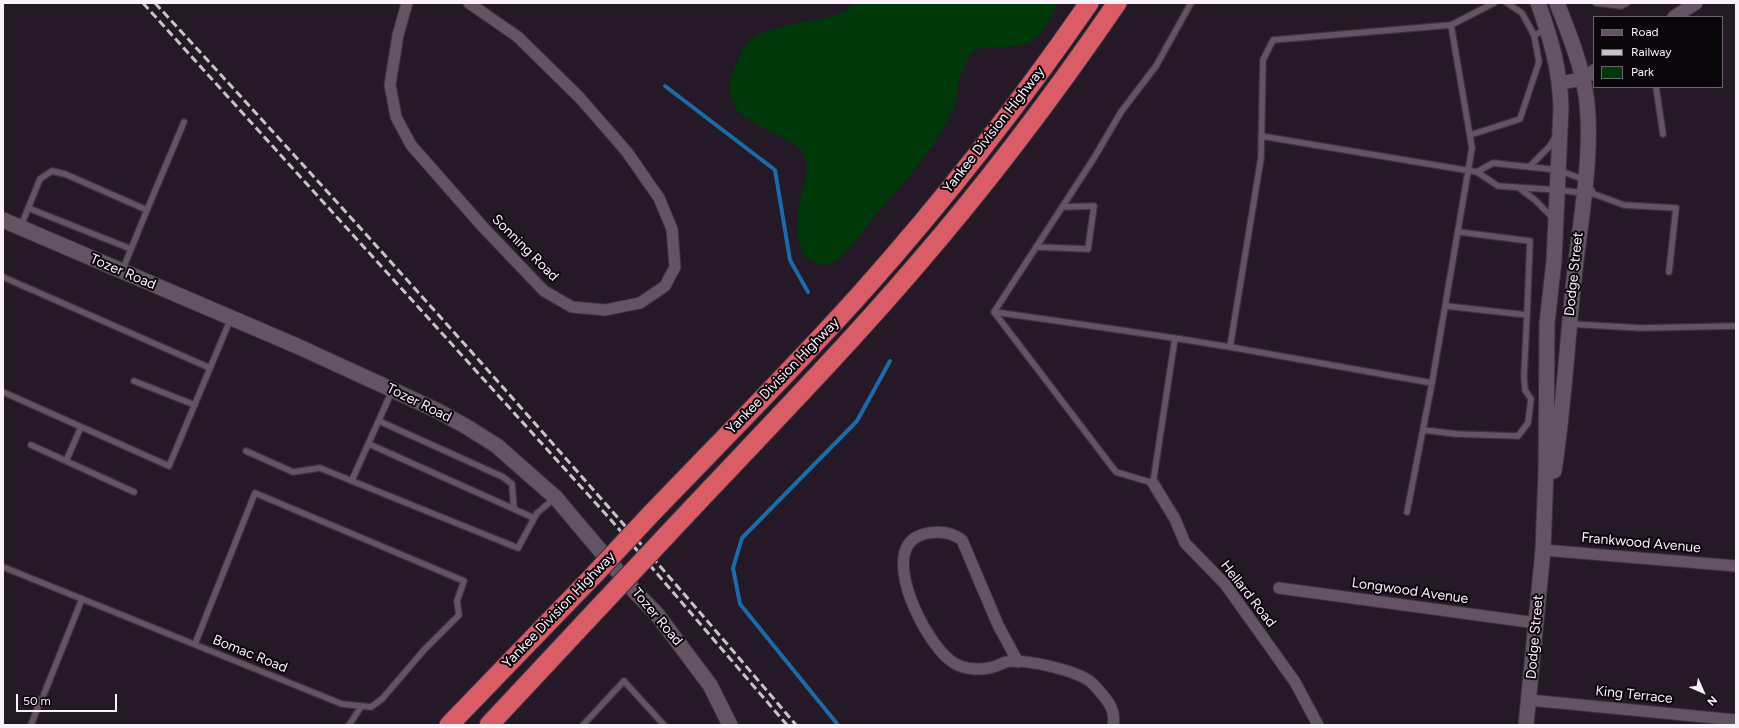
<!DOCTYPE html>
<html>
<head>
<meta charset="utf-8">
<style>
  body { margin:0 }
  #map { position:relative; width:1739px; height:728px; overflow:hidden; background:#251827; font-family:Figtree,sans-serif }
  canvas { display:block }
  .frame { position:absolute; inset:0; border:4px solid #fbf1fb; pointer-events:none }
  .legend { position:absolute; left:1593px; top:16px; width:130px; height:72px; box-sizing:border-box; background:#0b060c; border:1px solid #6b646c; margin:0; padding:5px 7px; list-style:none; font-size:12px; color:#fbf1fb }
  .legend li { display:flex; align-items:center; gap:8px; height:20px }
  .legend b { width:20px; border:1px solid #6b646c }
  .north { position:absolute; left:1683px; top:672px; width:40px; height:40px; -webkit-text-stroke:3px #0b060c; paint-order:stroke; rotate:135deg; font-size:11px; font-weight:700; line-height:16px; text-align:center; color:#fbf1fb }
  .north::after { content:''; display:block; margin:auto; width:14px; height:18px; background:#fbf1fb; clip-path:polygon(50% 0,100% 100%,50% 72%,0 100%) }
  .scale { position:absolute; left:16px; top:694px; width:101px; height:18px; box-sizing:border-box; border:2px solid #fbf1fb; border-top:0; padding-left:5px; font-size:12px; line-height:14px; white-space:nowrap; color:#fbf1fb; -webkit-text-stroke:3px #0b060c; paint-order:stroke }
</style>
</head>
<body>
<div id="map">
<canvas width="1739" height="728"></canvas>
<div class="frame"></div>
<ul class="legend">
<li><b style="height:5px;background:#635364"></b>Road</li>
<li><b style="height:5px;background:#cbc1cc"></b>Railway</li>
<li><b style="height:11px;background:#003809"></b>Park</li>
</ul>
<div class="north">N</div>
<div class="scale">50 m</div>
</div>
<script>
const g = document.querySelector('canvas').getContext('2d');
g.lineJoin = 'round';
function paint(path, color) { g.fillStyle = color; g.fill(path, 'evenodd'); }
function strokePath(path, color, width, dash) { g.strokeStyle = color; g.lineWidth = width; g.lineCap = dash ? 'butt' : 'round'; g.setLineDash(dash || []); g.stroke(path); }
function write(font, color, halo, rows, align = 'center') {
  g.font = font + ' Figtree,sans-serif'; g.lineWidth = 4; g.setLineDash([]); g.textBaseline = 'middle'; g.strokeStyle = halo; g.fillStyle = color; for (const [text, x, y, turn = 0] of rows) {
    g.save(); g.translate(x, y); g.rotate((+turn || 0) * Math.PI / 180); g.textAlign = isNaN(turn) ? turn : align; if (halo) g.strokeText(text, 0, 0); g.fillText(text, 0, 0); g.restore();
  }
}
const green = new Path2D(`
  M856 3H1058C1051 15 1044 33 1032 41 1019 51 987 44 975 50 969 54 966 64 963 70 956 82 959 98 953 111 932 152 904 182 875 216 863 230 847 257 830 264 825 265 819 265 815 263 792 254 796 216 801 196 804 183 811 169 804 155 796 139 755 128 740 113 730 102 727 87 732 74 736 65 743 45 750 40 772 24 807 23 832 16 840 14 849 8 856 3Z`);
const stream = new Path2D(`
  M665 86 775 170 790 260 808 292
  M838 725 740 604 733 568 742 538 857 421 890 361`);
const service = new Path2D(`
  M1507 3 1522 13 1534 35
  M1596 3 1621 6 1627 3
  M1451 25 1472 148 1432 383 1230 347 1261 158 1263 60 1273 40 1451 25 1494 3
  M1656 87 1663 134
  M1470 135 1520 119 1539 62 1534 35 1546 30
  M1261 136 1477 172
  M1530 166 1550 146 1555 137
  M1519 188 1535 200 1553 218
  M1594 194 1585 180 1558 170 1493 163 1477 172 1498 186 1557 190 1594 194 1624 205 1676 208 1669 272
  M28 208 131 249
  M147 210 184 122
  M21 226 40 179 52 171 65 174 147 210 122 271
  M1036 247 1088 249 1094 206 1062 207
  M3 277 210 368
  M1446 306 1527 315 1530 241 1459 232
  M994 312 1094 158 1121 112 1156 66 1191 3
  M1571 324 1641 328 1736 326
  M1175 338 1153 483 1116 472 994 312C1073 323 1151 334 1230 347
  M134 381 195 405
  M3 392 169 466 231 318
  M379 421 503 477 512 484 514 509
  M1423 430 1457 434 1518 436 1528 423 1531 399 1525 390 1524 376 1527 315
  M369 444 534 518
  M31 445 134 492
  M246 451 293 472 320 468 518 548 537 513 555 498
  M66 461 81 427
  M352 480 392 391
  M1407 512 1432 383
  M3 567 342 704 371 707 382 699 424 650 459 615 457 601 464 581 255 493 195 644
  M44 694 82 599
  M31 725 41 699
  M349 725 361 707
  M583 725 624 681 664 725`);
const minor = new Path2D(`
  M407 3 398 35 390 85 396 117 411 145 483 227 544 291 572 307 605 310 640 303 665 286 675 267 672 229 659 198 627 152 580 98 518 37 469 3
  M1153 483 1175 519 1185 543 1225 584 1295 682 1318 725
  M1543 550 1736 566
  M1279 588 1536 623
  M1018 662 998 625 962 540C952 532 941 531 928 533 920 535 913 537 908 545 890 573 929 648 954 663 963 669 978 670 989 668 995 667 1000 664 1006 662 1023 658 1073 670 1088 680 1093 683 1097 688 1101 693 1109 702 1116 712 1113 725
  M1529 700 1736 720`);
const tertiary = new Path2D(`
  M1674 17 1696 3
  M1560 83 1583 79 1594 71`);
const secondary = new Path2D(`
  M3 220 297 346 382 385 438 411 467 427 497 446 556 498 636 593 656 613 710 685 730 725
  M1554 471C1564 407 1567 343 1574 279 1580 222 1594 151 1586 95 1581 63 1569 34 1557 3
  M1526 725 1543 550 1546 471 1547 323 1554 261 1561 108C1560 70 1551 39 1538 3`);
const motorway = new Path2D(`
  M650 515C721 441 794 368 863 291 944 200 1020 103 1089 3
  M666 536C749 447 835 360 914 268 987 184 1054 95 1117 3
  M449 725 593 576
  M489 725 603 603`);
const rail = new Path2D(`
  M143 3 611 520 787 725
  M155 3C373 240 588 479 796 725`);
const motorwayBridge = new Path2D(`
  M593 576 650 515
  M603 603 666 536`);
const streetNames = [
  ["Yankee Division Highway",994,130,-52],
  ["Sonning Road",525,248,45],
  ["Tozer Road",123,272,23],
  ["Dodge Street",1574,274,-84],
  ["Yankee Division Highway",783,376,-46],
  ["Tozer Road",419,403,26],
  ["Frankwood Avenue",1641,543,5],
  ["Longwood Avenue",1410,591,8],
  ["Hellard Road",1248,594,52],
  ["Yankee Division Highway",559,610,-46],
  ["Tozer Road",657,617,50],
  ["Dodge Street",1535,637,-85],
  ["Bomac Road",250,654,22],
  ["King Terrace",1634,695,6]
];
paint(green, '#003809');
strokePath(stream, '#1c6aa9', 4);
strokePath(service, '#3d333e', 8);
strokePath(minor, '#3d333e', 13);
strokePath(tertiary, '#3d333e', 15);
strokePath(secondary, '#3d333e', 17);
strokePath(motorway, '#3d333e', 21);
strokePath(service, '#635364', 5.5);
strokePath(minor, '#635364', 11);
strokePath(tertiary, '#635364', 13);
strokePath(secondary, '#635364', 15);
strokePath(motorway, '#d95c67', 19);
strokePath(rail, '#cbc1cc', 3, [8, 4]);
strokePath(motorwayBridge, '#3d333e', 21, []);
strokePath(motorwayBridge, '#d95c67', 19);
write('14px', '#fbf1fb', '#0b060c', streetNames);
</script>
</body>
</html>
